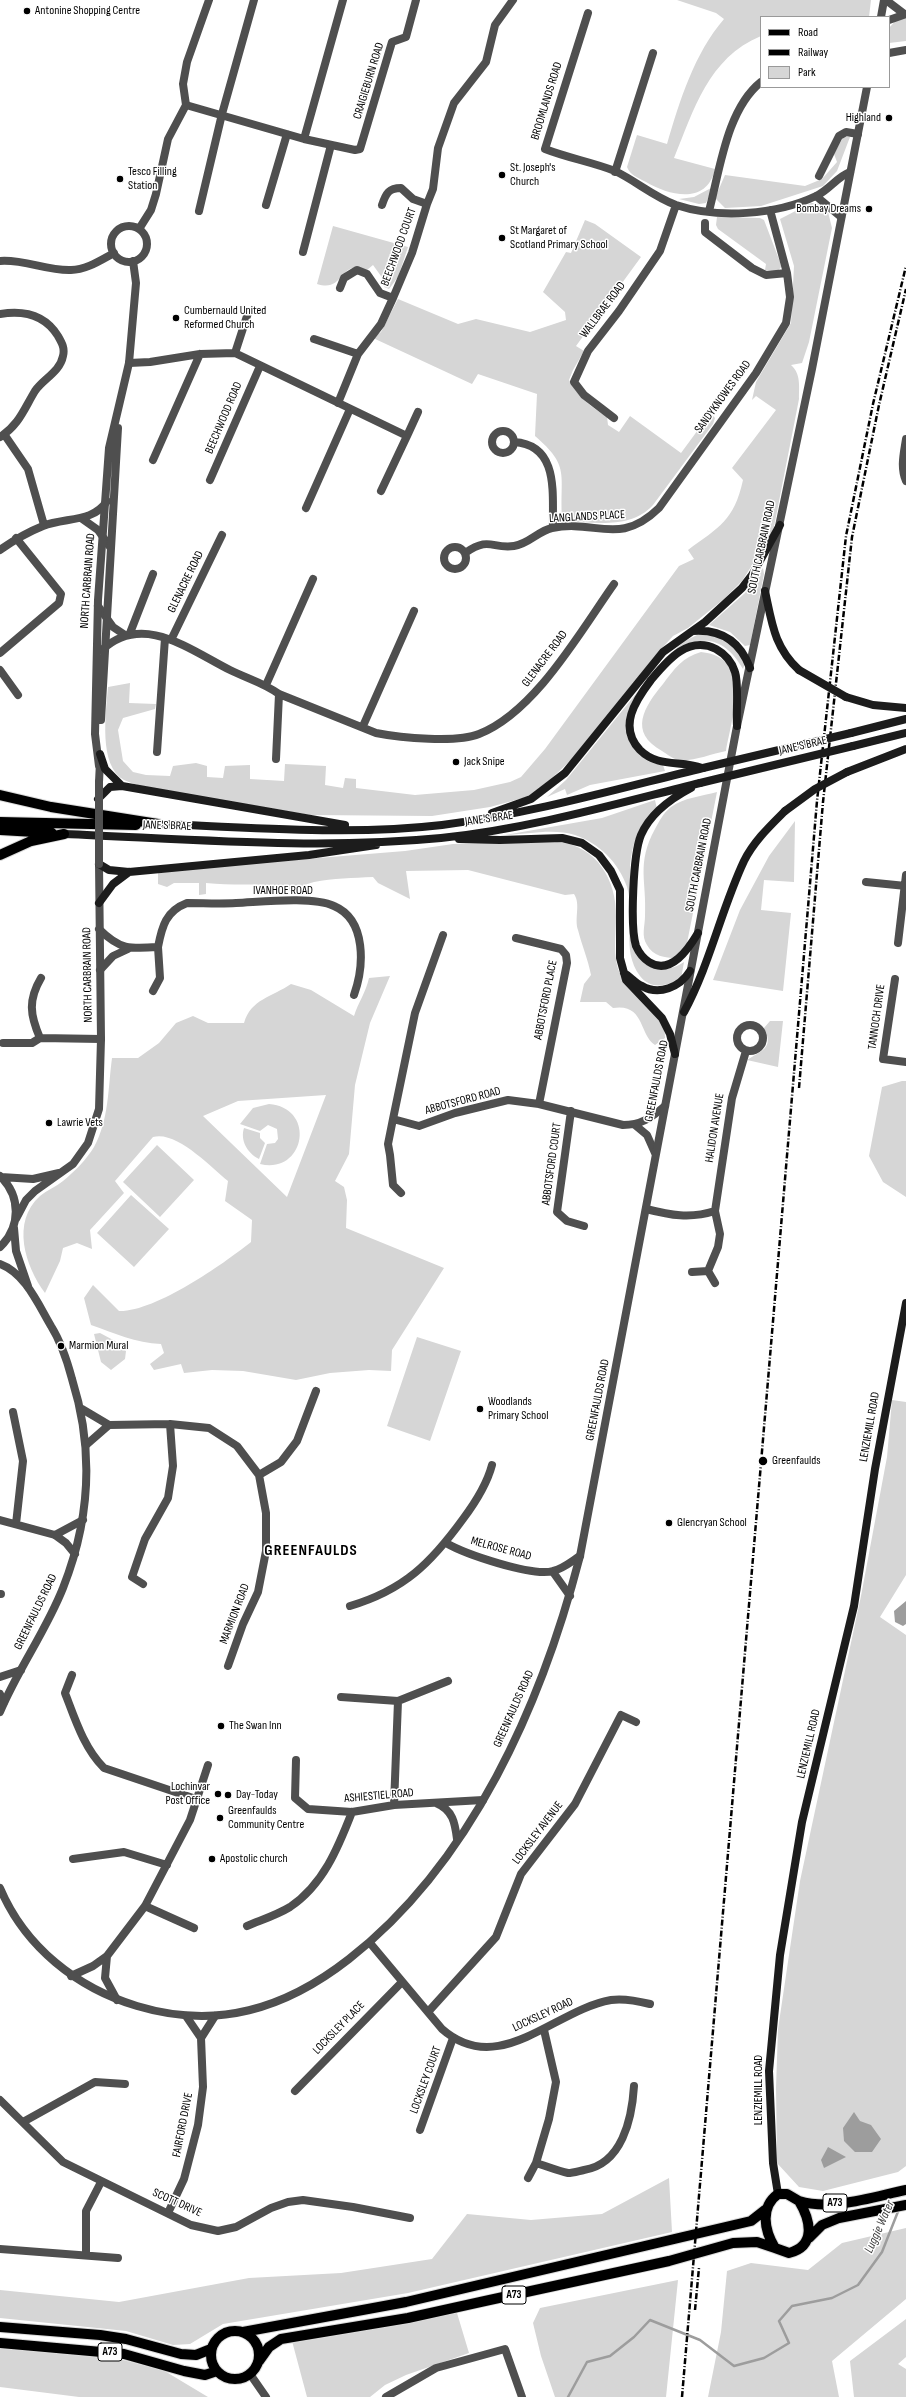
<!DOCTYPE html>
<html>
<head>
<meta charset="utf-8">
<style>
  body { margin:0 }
  #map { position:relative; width:906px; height:2397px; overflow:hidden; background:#fff; font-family:"Sofia Sans Condensed",sans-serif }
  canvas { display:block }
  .legend { position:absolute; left:760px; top:16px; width:130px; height:72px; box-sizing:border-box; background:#fff; border:1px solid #999; margin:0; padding:5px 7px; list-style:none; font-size:12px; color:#000 }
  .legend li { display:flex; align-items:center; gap:8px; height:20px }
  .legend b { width:20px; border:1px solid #999 }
</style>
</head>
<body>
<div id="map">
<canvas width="906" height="2397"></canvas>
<ul class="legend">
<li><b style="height:5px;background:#000"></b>Road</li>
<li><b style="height:5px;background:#000"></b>Railway</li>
<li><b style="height:11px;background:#d6d6d6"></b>Park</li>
</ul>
</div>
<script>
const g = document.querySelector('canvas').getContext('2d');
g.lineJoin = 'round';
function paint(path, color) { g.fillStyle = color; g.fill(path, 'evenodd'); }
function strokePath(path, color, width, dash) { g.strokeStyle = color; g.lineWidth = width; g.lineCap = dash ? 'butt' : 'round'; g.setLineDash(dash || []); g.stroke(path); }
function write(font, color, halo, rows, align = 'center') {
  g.font = font + ' "Sofia Sans Condensed",sans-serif'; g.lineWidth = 3; g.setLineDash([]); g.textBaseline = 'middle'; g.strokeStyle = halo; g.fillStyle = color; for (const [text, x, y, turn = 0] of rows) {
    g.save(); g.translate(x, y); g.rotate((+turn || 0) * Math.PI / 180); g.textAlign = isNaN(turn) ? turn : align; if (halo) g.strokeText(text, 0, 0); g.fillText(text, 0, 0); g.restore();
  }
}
const green = new Path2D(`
  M677 0H871L869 17H761V36C708 58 694 110 674 158L715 169C707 205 670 196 646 182 638 178 630 175 627 167L637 135 667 144C680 100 694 54 724 19L716 13Z
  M898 18H906V41L889 43V28Z
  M844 136 850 137 837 171 823 186 761 206 725 208 715 198 725 175 805 186 822 179 837 162 834 154Z
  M713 187 706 203 699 204 679 199 694 197Z
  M811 203H817L828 212 832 228 809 342 802 363 791 365C801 374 799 386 799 399L773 532 742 581 724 599 688 628 673 636 654 657 574 757 551 779 527 797 490 807 432 816 310 815 145 787C138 785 130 783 124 780 98 766 106 712 108 687L130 683 129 703 156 704 155 709 123 718 118 730 123 761 133 772 146 775 170 776 173 766 196 763 207 766V777L223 778 225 766 250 765V779L284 781 285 764 326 766 325 785 343 788 345 778 356 779V788L415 795 474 790 510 782 521 777 545 749 679 566 694 559 688 550C719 527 734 521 743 480L732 468 776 410 756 396 752 400 756 382 791 323 794 266 780 219Z
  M717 217 760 218 764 220 780 262 781 267 778 271 765 270 766 264 718 229 716 225Z
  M585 220 595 224 641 257 576 346 584 351 573 370 569 380C579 398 590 406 607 417L608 425 619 432 630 416 681 453 706 419 703 416 707 410 715 418 713 424 653 505C630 530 593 522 562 521L559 518 562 515C560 474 570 466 535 436L537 394 478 374 472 384 373 338 381 332 398 299 458 324 476 319 530 332 566 320 565 312 543 292 566 252 571 253Z
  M333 226 408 247 398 277 389 289 384 287 386 283 373 265 367 270C338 258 346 293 317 284Z
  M763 568 764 574 750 645 745 646 730 632 709 625 745 593Z
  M699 634 726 638 746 661 743 669C728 644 710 633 682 647L632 708 633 741 663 765 665 771 590 785 567 795 565 789 547 797 566 780 665 658 685 641Z
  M701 652C753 657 732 717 726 751 711 754 692 762 678 760 673 759 667 754 662 751 628 732 644 707 663 684 674 669 683 657 701 652Z
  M717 792 687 943 676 958C665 958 653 956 647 945 641 936 645 926 645 916 647 881 636 864 655 829 659 822 663 813 671 807 683 798 702 796 717 792Z
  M655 800 657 809C651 817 641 826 637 836 633 844 631 856 630 866 630 879 631 943 635 951 644 972 668 973 684 962L681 979C667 985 652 991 640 976 620 949 636 917 627 887 619 863 599 843 575 835 555 828 527 834 505 835L602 818Z
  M795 821 794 882 764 880 761 910 791 913 783 991 713 980 740 910 769 856Z
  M524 842C535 842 546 841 557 842 597 845 617 881 616 917 616 936 612 956 620 974 629 993 667 1016 665 1038L655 1045C639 1035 645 1003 613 1008L606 1002H580L584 984 591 975C588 959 582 946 578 930 574 918 581 904 574 894L565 895 468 870 406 871 410 899 378 883 373 877C353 878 333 878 314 882 305 884 297 889 287 891V895L280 894V886C255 883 231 886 206 883V894L199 895V883H174L167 887 158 884V871L405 851 453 844Z
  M390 976 370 1023 355 1085 349 1154 335 1181 344 1187 347 1200 346 1228 444 1268 392 1350 391 1371 369 1370 330 1373 296 1380 243 1371 212 1370 184 1373 181 1364 154 1370 150 1364 164 1353 161 1344C136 1343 114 1333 91 1325L84 1298 93 1285 119 1311C155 1312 222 1265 251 1242L252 1220 225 1201 228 1181C211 1167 176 1130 153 1137L115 1181 124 1193 90 1230 92 1249 77 1243 63 1248 60 1261 45 1293C25 1266 11 1222 40 1196 47 1190 56 1187 63 1181 74 1172 87 1159 94 1147 109 1120 108 1088 112 1058H138L159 1043 176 1023 193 1016 208 1023H244C251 999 272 997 291 984L311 990 354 1016C358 1003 366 992 369 978ZM326 1095 287 1197 203 1116 238 1101Z
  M770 1021H783L778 1067 747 1060C760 1051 775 1049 764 1028Z
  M902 1081H906V1197L883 1182 869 1156 882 1087Z
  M269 1104C317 1108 305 1175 260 1164L267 1144 275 1143 278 1139 277 1129 268 1125 260 1131 240 1124 253 1108Z
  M244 1128 260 1133V1138L265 1143 259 1159C247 1153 240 1140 244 1128Z
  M157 1145 194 1180 160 1217 123 1182Z
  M131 1195 169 1229 134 1267 97 1233Z
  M100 1333 115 1341 126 1351 125 1359 111 1370 101 1362 94 1334Z
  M417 1337 461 1351 430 1441 387 1426Z
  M892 1400 906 1402V1575L880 1617 906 1635V2166L898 2172 823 2191 799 2187 777 2163 776 2088 778 2029 800 1881 861 1596 887 1457Z
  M669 2178 672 2232 408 2293 223 2324 190 2344 173 2345 126 2331 0 2318V2290L119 2302 249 2278 341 2273 432 2259 467 2214 531 2220 602 2214Z
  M906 2228V2299L832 2361 839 2397H708L721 2332 727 2271 751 2263 808 2270 842 2243Z
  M678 2280 666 2397H555L541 2356 533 2323 540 2308Z
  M457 2313 469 2353 406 2375 385 2385 370 2397H307L292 2341Z
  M906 2319V2357L898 2364 906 2369V2397H854L850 2361Z
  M0 2346 88 2354 123 2360 163 2370 208 2397H79L0 2387Z`);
const water = new Path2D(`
  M906 1601V1624L903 1626 895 1622 894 1611Z
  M854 2112 860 2121 871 2125 881 2139 872 2152H855L844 2141 843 2128Z
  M828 2147 846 2157 824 2168 821 2160Z`);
const stream = new Path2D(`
  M568 2397 587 2362 610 2356 634 2337 650 2320 700 2340 734 2366 764 2358 789 2343 779 2321 792 2306 832 2298 858 2285 882 2252 899 2209`);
const minor = new Path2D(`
  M886 0 903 13
  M588 13 545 149C568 158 592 162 615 171 636 181 654 197 676 205 718 219 776 215 816 196 829 190 837 177 850 172
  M889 20 906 14
  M889 53 906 50
  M186 105 304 139 355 150 360 149 392 42 406 37 416 0
  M304 139 343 0
  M615 172 653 53
  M819 176 839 136 846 132 858 134
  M816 196 841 217
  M427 204 433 189 438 148 454 103 486 62 495 25 513 0
  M266 205 287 134
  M199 211 222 114 254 0
  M709 211C720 169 727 109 761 82
  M705 223V232L752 268 766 275 787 273
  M303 252 331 145
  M340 288 344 278 357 270 367 274 380 293 393 298
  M0 314C24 310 45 315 58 336 62 343 65 348 63 356 60 372 43 379 35 391 24 409 19 425 0 437
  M314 339 358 354
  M235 353 248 313
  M129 363 150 362 200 354 235 353 407 436 418 412
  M338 403 358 354 381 324 393 298 412 253 427 204 413 199 401 188C389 188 386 193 382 205
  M614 418 584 395 574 382 588 351 619 311 660 251 676 205
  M492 442a11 11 0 1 1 22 0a11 11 0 1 1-22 0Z
  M4 434 28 469 44 525
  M906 439C904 453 900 467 906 481
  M514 442C560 445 552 495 553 528
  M153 460 200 354
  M210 480 260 366
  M381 491 407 436
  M306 508 350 409
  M81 518 98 530 110 547
  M444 558a11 11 0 1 1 22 0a11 11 0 1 1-22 0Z
  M0 550C14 540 28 532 43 526 65 517 93 523 107 501
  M465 553C490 536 491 549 514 546 529 544 538 531 552 528 596 519 619 547 659 508L756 373 786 323 790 297 787 273 770 210
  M98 606 113 627 125 635
  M130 633 153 574
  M171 640 222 535
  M102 650C143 612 190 650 230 670 246 678 264 683 279 694L376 733C401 738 457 743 479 734 535 712 580 632 614 584
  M0 653 59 603 61 594 16 538
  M0 670 18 695
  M266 685 313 579
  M363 726 414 611
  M157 752 165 638
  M276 759 279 694
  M866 882 906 886
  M99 929C120 950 130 949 158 947 162 926 166 911 187 903 203 903 220 904 236 903 261 902 312 896 334 906 367 920 364 967 354 995
  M516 938 561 949 566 955 567 963 539 1104
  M898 943 906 875
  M100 970 113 956 128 949
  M41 978C28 1000 30 1015 40 1038L101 1039
  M895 979 883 1059 906 1062
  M153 991 160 978 158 947
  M737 1038a13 13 0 1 1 26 0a13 13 0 1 1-26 0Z
  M3 1043H32L40 1038
  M571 1111 557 1212 567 1221 584 1226
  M393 1119 419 1126 455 1113 508 1100 539 1104 623 1125C641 1125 651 1118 665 1106
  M635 1125 647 1135 655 1153
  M401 1193 393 1185 390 1155 388 1144 393 1119 415 1013 443 935
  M646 1209C670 1215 690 1219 715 1211
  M692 1272 708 1271
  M715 1283 708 1271 718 1247 720 1234 715 1211 732 1098 746 1051
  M82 1409 109 1425 170 1424 209 1428 237 1446 259 1475 266 1513V1551L258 1592 243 1624 228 1666
  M13 1412 23 1461 16 1524
  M86 1445 109 1425
  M259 1475 281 1462 297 1441 316 1391
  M0 1520 55 1535 66 1543 75 1554
  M55 1535 83 1520
  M446 1543C465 1554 532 1577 553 1571 563 1569 572 1561 580 1556
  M553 1572 570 1596
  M143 1584 132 1577 145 1539 168 1498 173 1466 170 1424
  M0 1594H1
  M350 1606C404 1590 431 1563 463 1519 475 1503 487 1484 492 1465
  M72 1675 65 1693C75 1719 84 1748 104 1768L196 1799
  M0 1677 21 1670
  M0 1694 4 1702
  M341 1697 398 1701 448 1681
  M296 1760 295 1798 308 1809 352 1812 394 1805 483 1800
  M436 1803C453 1810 455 1823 457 1839
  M394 1805 398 1701
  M73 1859 124 1852 167 1865
  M145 1906 194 1928
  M247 1926C261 1920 277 1915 290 1907 323 1885 338 1848 352 1812
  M370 1943 442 2029C499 2079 554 2010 611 2000 624 1998 638 2001 650 2004
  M107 1956 105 1978 117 2000
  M71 1976 93 1966 107 1956 145 1906 190 1820 208 1765
  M428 2012 496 1937 521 1874 575 1804 621 1715 636 1722
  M186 2016 201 2038
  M544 2030 556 2082 549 2119 536 2163C546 2166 558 2171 568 2173 573 2173 579 2171 584 2170 622 2164 632 2119 634 2086
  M295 2091 402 1982
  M0 2100 63 2162 191 2225 218 2231 236 2227 271 2208 288 2202 303 2200 353 2207 410 2218
  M23 2122 95 2082 125 2084
  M420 2130 453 2038
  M528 2178 536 2163
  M168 2213 184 2179 198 2125 203 2087 201 2038 215 2016
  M0 2249 118 2258
  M86 2255V2211L101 2182
  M250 2374 266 2397
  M386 2397 436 2368 505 2349 522 2397`);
const tertiary = new Path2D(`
  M881 17 884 0
  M111 244a18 18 0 1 1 36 0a18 18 0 1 1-36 0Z
  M139 229 151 210 156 194 168 139 186 105 183 84 187 62 209 0
  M0 261C24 259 47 271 71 270 86 270 101 260 114 253
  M101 720 118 428
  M99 766 95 734 98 600 109 448 129 363 136 283 133 261
  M99 782 100 762
  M0 1176C21 1196 21 1227 0 1247
  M1 1177 33 1179 59 1173
  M16 1219 26 1200 35 1191 73 1164 88 1143 99 1109 101 1039 99 864
  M14 1228 16 1251 28 1286
  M0 1264C25 1273 38 1304 51 1326 61 1342 67 1360 72 1379 94 1449 90 1520 63 1588 46 1631 18 1669 0 1712
  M0 1888C25 1947 77 1988 137 2006 217 2030 285 2009 349 1959 472 1863 542 1703 580 1556L737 726 812 369 867 87`);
const secondary = new Path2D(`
  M765 591C772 623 774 647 799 670
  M693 631C721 629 740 641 750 668
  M846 697 873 705 906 708
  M851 733 906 719
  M853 746 906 733
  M100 754 105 769 122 786
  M702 768C681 760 658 768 640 750 618 727 635 701 651 680 667 661 688 635 716 649 725 654 732 662 735 672 739 684 736 712 737 726
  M847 772 906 749
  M691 788C670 799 650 814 641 835 633 854 630 927 636 946 639 953 643 958 649 962 671 976 689 948 698 933
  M98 799 110 787 122 786 345 825
  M492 813 531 799 565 773 663 652 705 622 742 588 752 575 780 525
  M158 824C251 827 349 836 442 825 530 814 617 789 703 768
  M64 834C189 839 316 850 441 838 529 829 615 804 700 783
  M459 839 500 840 562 838 582 843 599 855 611 871 620 890V958L626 980 662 1018 670 1034 675 1054
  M99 864 109 870 129 872 309 855 376 845
  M99 903 113 884 129 872
  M624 973C631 977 635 983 642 986 659 996 680 987 690 971
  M684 1012C710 964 721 910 744 861 754 841 770 826 785 811
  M778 2194 773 2163 769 2071 780 1955 802 1822 854 1606 875 1469 906 1303`);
const primary = new Path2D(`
  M0 795 51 807 158 824
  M0 822 136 825
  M0 830 52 833
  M0 855 31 841 64 834
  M778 2194H787L799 2201C811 2221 816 2246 789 2253L775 2248C764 2230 760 2207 778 2194Z
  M799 2201C832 2211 873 2197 906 2190
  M809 2238 822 2225 839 2218 906 2205
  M0 2327 100 2335 126 2339 181 2354 196 2355 211 2349
  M211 2355a24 24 0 1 1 48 0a24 24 0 1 1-48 0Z
  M243 2332 406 2302 751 2221 765 2210
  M0 2343 124 2354 184 2371 205 2375 217 2371
  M259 2361 269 2347 281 2339 408 2318 485 2301 669 2261 733 2243 757 2242 775 2248`);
const rail = new Path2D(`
  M799 1088 823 802 852 537 879 405 906 289
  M695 2310 699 2268
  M682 2397 817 801 846 536 873 404 906 266`);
const tertiaryBridge = new Path2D(`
  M99 782V864`);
const secondaryBridge = new Path2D(`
  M799 670 846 697
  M703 768 851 733
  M700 783 853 746
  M785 811 815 789 847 772`);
const markers = [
  [27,11,4,"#000"],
  [889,118,4,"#000"],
  [502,175,4,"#000"],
  [120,179,4,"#000"],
  [869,209,4,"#000"],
  [502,238,4,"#000"],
  [176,318,4,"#000"],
  [456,762,4,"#000"],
  [49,1123,4,"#000"],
  [61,1346,4,"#000"],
  [480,1409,4,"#000"],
  [763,1461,5,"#000"],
  [669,1523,4,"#000"],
  [221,1726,4,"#000"],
  [218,1794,4,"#000"],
  [228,1795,4,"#000"],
  [220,1818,4,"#000"],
  [212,1859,4,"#000"]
];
const shields = [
  [835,2203,24],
  [514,2295,24],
  [110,2352,24]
];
const shieldNames = [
  ["A73",835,2203],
  ["A73",514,2295],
  ["A73",110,2352]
];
const poiNames = [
  ["Antonine Shopping Centre",35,11],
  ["Highland",881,118,"right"],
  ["St. Joseph's",510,168],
  ["Church",510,182],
  ["Tesco Filling",128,172],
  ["Station",128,186],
  ["Bombay Dreams",861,209,"right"],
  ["St Margaret of",510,231],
  ["Scotland Primary School",510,245],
  ["Cumbernauld United",184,311],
  ["Reformed Church",184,325],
  ["Jack Snipe",464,762],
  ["Lawrie Vets",57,1123],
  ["Marmion Mural",69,1346],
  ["Woodlands",488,1402],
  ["Primary School",488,1416],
  ["Greenfaulds",772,1461],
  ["Glencryan School",677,1523],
  ["The Swan Inn",229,1726],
  ["Lochinvar",210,1787,"right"],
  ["Post Office",210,1801,"right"],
  ["Day-Today",236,1795],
  ["Greenfaulds",228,1811],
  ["Community Centre",228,1825],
  ["Apostolic church",220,1859]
];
const streetNames = [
  ["CRAIGIEBURN ROAD",369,81,-73],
  ["BROOMLANDS ROAD",547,101,-73],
  ["BEECHWOOD COURT",399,247,-70],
  ["WALLBRAE ROAD",603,310,-53],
  ["SANDYKNOWES ROAD",723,397,-54],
  ["BEECHWOOD ROAD",224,418,-67],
  ["LANGLANDS PLACE",587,517,-3],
  ["SOUTH CARBRAIN ROAD",762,547,-78],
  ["NORTH CARBRAIN ROAD",88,581,-86],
  ["GLENACRE ROAD",186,582,-64],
  ["GLENACRE ROAD",545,659,-53],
  ["JANE'S BRAE",803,746,-13],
  ["JANE'S BRAE",489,819,-8],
  ["JANE'S BRAE",167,826,2],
  ["SOUTH CARBRAIN ROAD",699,865,-79],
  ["IVANHOE ROAD",283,891],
  ["NORTH CARBRAIN ROAD",88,975,-91],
  ["ABBOTSFORD PLACE",546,1000,-79],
  ["TANNOCH DRIVE",877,1017,-82],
  ["GREENFAULDS ROAD",657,1081,-79],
  ["ABBOTSFORD ROAD",463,1101,-15],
  ["HALIDON AVENUE",715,1128,-81],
  ["ABBOTSFORD COURT",552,1164,-82],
  ["GREENFAULDS ROAD",598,1400,-79],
  ["LENZIEMILL ROAD",870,1427,-80],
  ["MELROSE ROAD",501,1549,15],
  ["GREENFAULDS ROAD",36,1612,-64],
  ["MARMION ROAD",235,1614,-69],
  ["GREENFAULDS ROAD",514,1709,-66],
  ["LENZIEMILL ROAD",809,1744,-77],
  ["ASHIESTIEL ROAD",379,1796,-5],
  ["LOCKSLEY AVENUE",538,1833,-53],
  ["LOCKSLEY ROAD",543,2015,-25],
  ["LOCKSLEY PLACE",339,2028,-46],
  ["LOCKSLEY COURT",426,2080,-70],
  ["LENZIEMILL ROAD",759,2090,-90],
  ["FAIRFORD DRIVE",183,2125,-79],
  ["SCOTT DRIVE",177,2203,24]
];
const waterNames = [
  ["Luggie Water",880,2227,-66]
];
const districtNames = [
  ["GREENFAULDS",311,1551]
];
paint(green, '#d6d6d6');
paint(water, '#9d9d9d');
strokePath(stream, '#9d9d9d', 2.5);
strokePath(primary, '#dbdbdb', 12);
strokePath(minor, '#4f4f4f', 8);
strokePath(tertiary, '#4f4f4f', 8);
strokePath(secondary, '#1c1c1c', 8);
strokePath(primary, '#000', 10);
strokePath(rail, '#000', 2.5, [6, 2, 1, 2]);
strokePath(tertiaryBridge, '#4f4f4f', 8);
strokePath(secondaryBridge, '#1c1c1c', 8);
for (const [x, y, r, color] of markers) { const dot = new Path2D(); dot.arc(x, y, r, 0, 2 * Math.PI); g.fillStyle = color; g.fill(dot); strokePath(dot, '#fff', 1.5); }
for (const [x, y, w] of shields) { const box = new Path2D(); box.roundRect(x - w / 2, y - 9, w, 18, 3); g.fillStyle = '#fff'; g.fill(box); strokePath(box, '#000', 1); }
write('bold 11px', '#000', null, shieldNames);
write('12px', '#000', '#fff', poiNames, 'left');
write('12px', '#000', '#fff', streetNames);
write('italic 13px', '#3e3e3e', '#fff', waterNames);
g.letterSpacing = '1px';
write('bold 16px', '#000', '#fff', districtNames);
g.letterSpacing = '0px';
</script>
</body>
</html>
